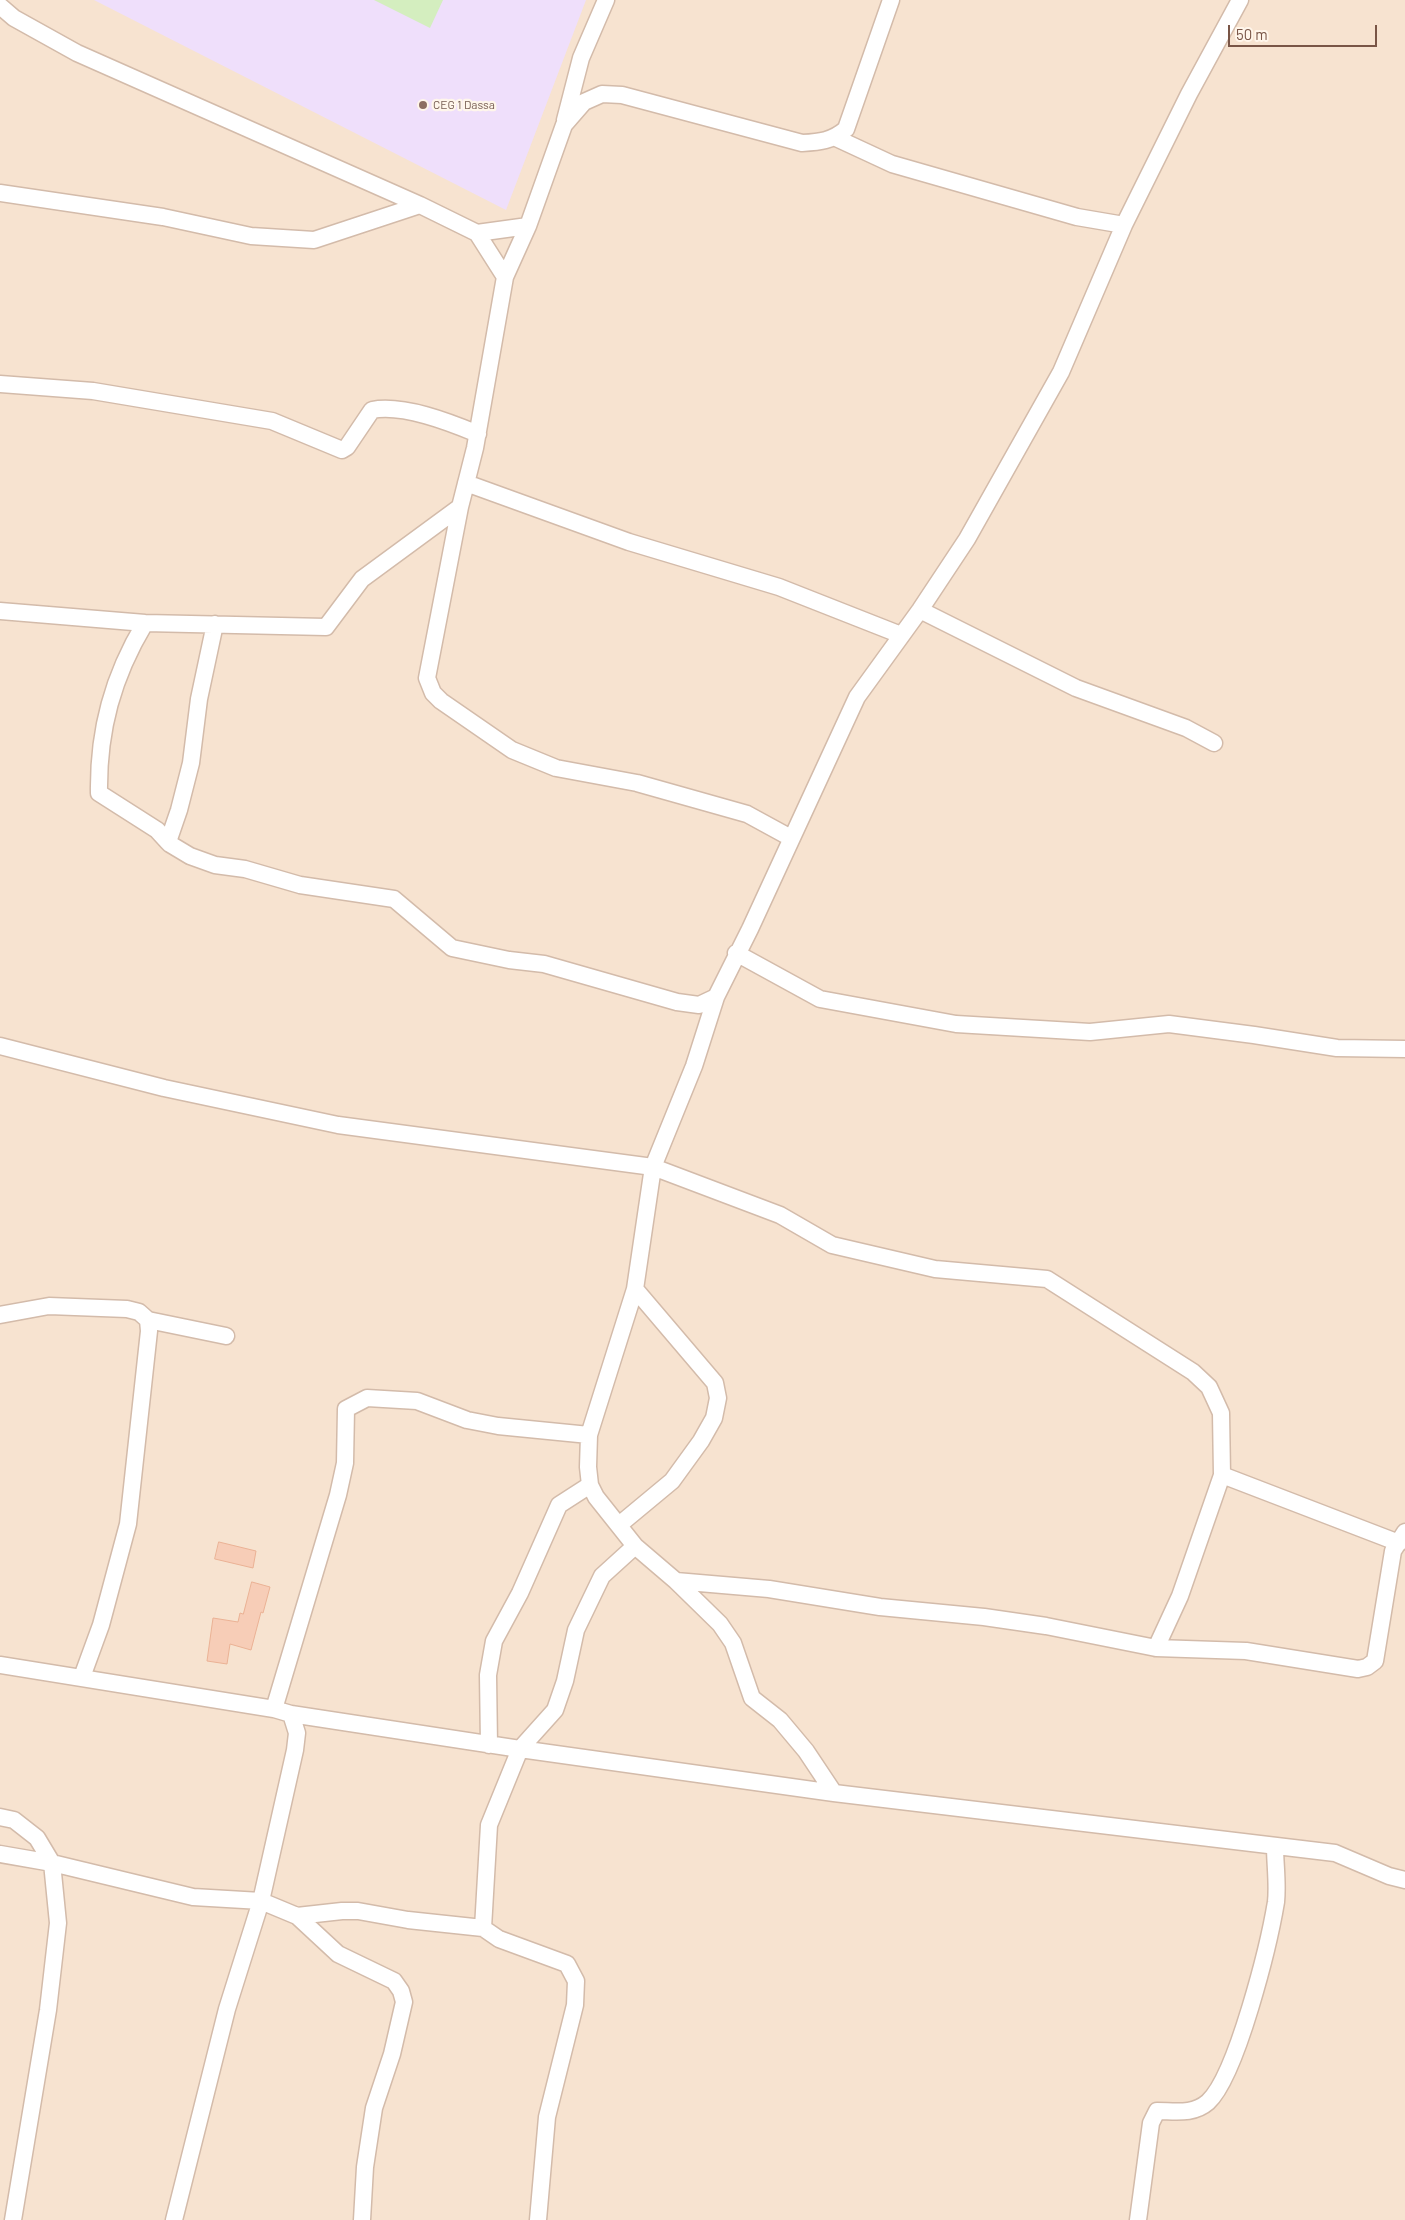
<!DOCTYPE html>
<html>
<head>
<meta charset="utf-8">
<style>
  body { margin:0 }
  #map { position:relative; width:1405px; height:2220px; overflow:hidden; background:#fff2e2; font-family:Barlow,sans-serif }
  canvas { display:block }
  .scale { position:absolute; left:1228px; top:25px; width:149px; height:22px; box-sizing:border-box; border:2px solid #795546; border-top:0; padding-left:6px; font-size:15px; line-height:18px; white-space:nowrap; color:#795546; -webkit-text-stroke:4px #fff6eb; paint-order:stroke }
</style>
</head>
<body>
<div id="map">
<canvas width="1405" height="2220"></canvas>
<div class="scale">50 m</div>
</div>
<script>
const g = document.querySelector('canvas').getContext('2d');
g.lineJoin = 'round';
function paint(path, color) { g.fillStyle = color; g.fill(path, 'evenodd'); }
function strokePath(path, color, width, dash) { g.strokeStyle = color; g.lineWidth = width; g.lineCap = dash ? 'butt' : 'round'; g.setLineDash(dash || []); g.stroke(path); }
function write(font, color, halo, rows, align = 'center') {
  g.font = font + ' Barlow,sans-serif'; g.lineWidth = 4.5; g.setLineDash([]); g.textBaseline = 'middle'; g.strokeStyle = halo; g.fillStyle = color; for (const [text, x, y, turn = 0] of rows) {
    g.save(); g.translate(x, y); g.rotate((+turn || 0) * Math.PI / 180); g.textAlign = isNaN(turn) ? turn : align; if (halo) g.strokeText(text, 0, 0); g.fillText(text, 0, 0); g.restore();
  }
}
const residential = new Path2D(`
  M0 0H1405V2220H0Z`);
const education = new Path2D(`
  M94 0H586L506 210Z`);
const green = new Path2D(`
  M374 0H443L430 28Z`);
const building = new Path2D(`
  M219 1542 256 1551 253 1568 215 1559Z
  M252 1582 270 1587 263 1613 261 1612 251 1650 230 1644 227 1664 207 1661 213 1618 238 1622 240 1613 243 1614Z`);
const street = new Path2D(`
  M0 6 14 18 77 53 420 205 477 233 505 277
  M565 120 581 58 606 0
  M836 138 892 164 1077 217 1124 225
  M0 193 163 217 251 236 314 240 420 205
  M477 233 528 226
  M0 384 93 391 272 421 342 450 347 447 372 410C403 404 449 422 478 434
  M466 483 629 542 779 587 901 635
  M920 610 1076 688 1186 728 1214 743
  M0 611 145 623 326 627 362 579 460 507
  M145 623C113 676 98 730 99 793L157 830 168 842
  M215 624 199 699 191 763 179 810 168 842 170 844 190 856 215 865 245 869 300 885 394 899 452 948 509 960 544 964 677 1002 699 1005 716 997
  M791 838 747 814 637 783 556 768 512 750 441 701 433 693 427 678 460 507 475 448 505 277 528 226 564 125 584 102 602 94 622 95 802 143C820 142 832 141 846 129L891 0
  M736 953 820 999 956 1024 1090 1032 1169 1024 1254 1035 1337 1048 1405 1049
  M0 1046 164 1088 338 1125 653 1167 780 1215 832 1245 935 1269 1047 1279 1193 1372 1209 1387 1221 1413 1222 1475 1180 1596 1156 1648
  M0 1315 49 1306 127 1309 139 1312 148 1320 149 1331 128 1524 101 1625 82 1677
  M148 1320 226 1336
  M1222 1475 1399 1543
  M619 1525 672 1481 701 1441 714 1418 718 1398 715 1383 635 1289
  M635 1546 602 1576 576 1630 565 1681 555 1710 520 1749 834 1793 1335 1853 1389 1876 1405 1880
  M676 1581 769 1589 880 1607 984 1617 1046 1626 1156 1648 1246 1651 1358 1669 1367 1667 1375 1661 1393 1551 1405 1532
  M0 1665 274 1709 291 1714 520 1749 489 1825 483 1928
  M274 1709 338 1495 345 1463 346 1409 367 1398 417 1401 467 1420 498 1426 589 1435
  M489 1745 488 1675 494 1641 520 1593 559 1505 590 1485
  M834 1793 806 1751 780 1720 752 1698 733 1643 720 1624 676 1581 635 1546 596 1497 590 1485 588 1467 589 1435 635 1289 653 1167 694 1066 716 997 750 929 857 697 920 610 967 539 1061 372 1124 225 1189 94 1240 0
  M0 1817 14 1820 37 1838 52 1863 58 1923 48 2010 13 2220
  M0 1854 52 1863 193 1897 261 1901 297 1916 338 1954 394 1981 401 1991 404 2002 392 2054 374 2108 365 2167 362 2220
  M297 1916 342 1911H358L408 1920 483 1928 499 1939 567 1964 576 1981 575 2005 547 2117 538 2220
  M174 2220 227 2009 261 1901 295 1750 297 1733 291 1714
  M1138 2220 1151 2123 1157 2111C1175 2111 1193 2115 1208 2102 1237 2075 1269 1944 1276 1902 1278 1884 1275 1864 1275 1846`);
const markers = [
  [423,105,5,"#8d6e63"]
];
const educationNames = [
  ["CEG 1 Dassa",433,105]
];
paint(residential, '#f7e3d0');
paint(education, '#efdffb');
paint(green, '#d4eebf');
paint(building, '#f7cdb7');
strokePath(building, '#ebb295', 1);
strokePath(street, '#d3bbaa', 19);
strokePath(street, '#fff', 16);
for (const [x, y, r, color] of markers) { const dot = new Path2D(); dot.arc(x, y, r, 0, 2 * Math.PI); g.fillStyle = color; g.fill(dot); strokePath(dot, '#fff6eb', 2); }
write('12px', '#785e54', '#fff6eb', educationNames, 'left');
</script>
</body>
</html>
